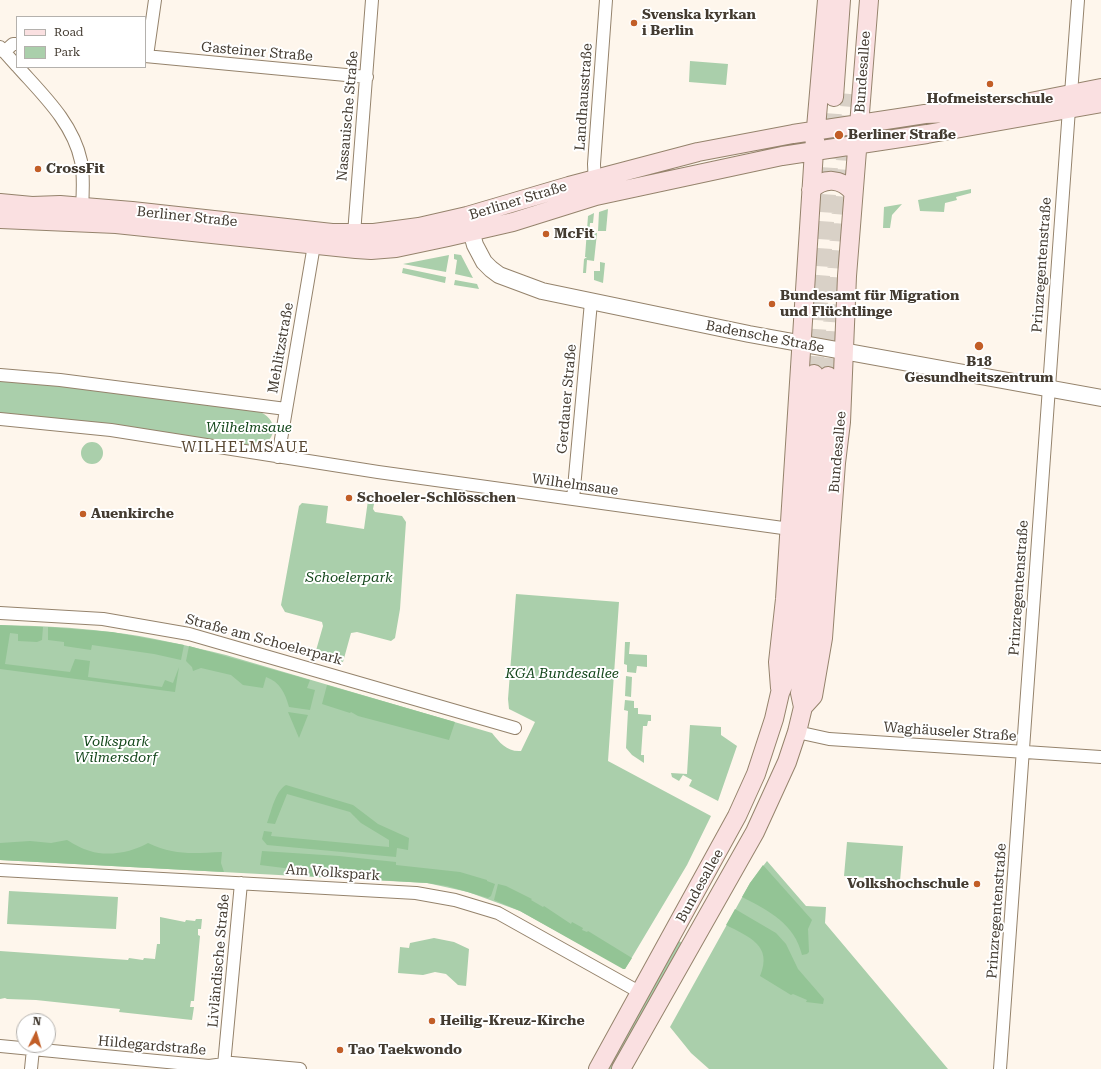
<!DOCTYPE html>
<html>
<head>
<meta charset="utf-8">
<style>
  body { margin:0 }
  #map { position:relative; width:1101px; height:1069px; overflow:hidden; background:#fef6ec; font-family:"Roboto Serif",serif }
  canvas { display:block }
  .legend { position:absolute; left:16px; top:16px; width:130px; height:52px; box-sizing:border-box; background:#fff; border:1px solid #b4b1ad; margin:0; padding:5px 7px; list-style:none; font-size:12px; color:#433b31 }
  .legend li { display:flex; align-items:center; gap:8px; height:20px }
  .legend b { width:20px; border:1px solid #b4b1ad }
  .north { position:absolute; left:16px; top:1013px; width:40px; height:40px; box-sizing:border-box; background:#fff; border:1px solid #b4b1ad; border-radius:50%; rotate:5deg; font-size:11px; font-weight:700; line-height:16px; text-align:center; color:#433b31 }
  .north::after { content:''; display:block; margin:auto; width:14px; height:18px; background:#c25e27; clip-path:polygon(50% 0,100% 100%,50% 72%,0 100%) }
</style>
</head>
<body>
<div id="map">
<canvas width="1101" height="1069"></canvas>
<ul class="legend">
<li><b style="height:5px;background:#fae0e1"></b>Road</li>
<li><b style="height:11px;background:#aacfab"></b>Park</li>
</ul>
<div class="north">N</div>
</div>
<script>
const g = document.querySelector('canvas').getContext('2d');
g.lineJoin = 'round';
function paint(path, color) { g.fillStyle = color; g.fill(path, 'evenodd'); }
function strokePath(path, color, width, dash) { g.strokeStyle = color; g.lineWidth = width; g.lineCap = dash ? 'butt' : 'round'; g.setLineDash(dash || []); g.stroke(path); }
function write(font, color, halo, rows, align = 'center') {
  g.font = font + ' "Roboto Serif",serif'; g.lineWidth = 4; g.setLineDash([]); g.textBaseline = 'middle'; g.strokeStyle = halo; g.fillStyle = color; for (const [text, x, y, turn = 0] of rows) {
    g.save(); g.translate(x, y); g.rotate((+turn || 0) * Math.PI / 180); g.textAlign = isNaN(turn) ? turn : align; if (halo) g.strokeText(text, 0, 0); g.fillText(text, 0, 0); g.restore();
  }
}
const green = new Path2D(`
  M690 61 728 64 726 85 689 82Z
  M971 189V193L956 197 957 200 945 203 944 212 920 211 918 200Z
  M902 204 892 215 890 228H883L884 207Z
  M608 209 606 231H598L599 212Z
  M594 213 593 223H590L589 233H597L594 261 587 260 586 273H583L584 259 587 257H585L588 216Z
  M454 254 461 255 473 278 455 274 457 260 454 259Z
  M449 255 446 272 403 264Z
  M600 262 605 263 603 283 594 280V271H600Z
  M403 268 446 277 445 283 402 273Z
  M455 280 477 284 479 289 454 285Z
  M0 381 101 390 260 412C281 421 276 445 253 447L109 424 0 413Z
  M81 453a11 11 0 1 1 22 0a11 11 0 1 1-22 0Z
  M369 493 376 494 373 509 375 512 402 516 406 522 400 609 395 638 391 641 357 632 351 633 343 662 315 654 323 626 322 622 285 612 281 605 299 506 302 503 328 506 326 523 364 529Z
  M516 594 619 602 608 761 711 816 687 865 625 969 520 911 468 892 427 883 0 860V625C37 626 73 627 110 632 149 636 188 646 226 655L492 733C500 743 507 752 521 751L535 722 509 709 508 699Z
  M625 642H630L629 654 647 655V667L637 666 636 673 627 672V665L624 664Z
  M626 676 632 677 631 697 625 696Z
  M625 700 634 701V708H638V714L651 715V721H648L647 726H643L641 755H644V763L632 755 626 748 628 711 624 710Z
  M690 725 721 727V735L737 746 718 801 689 786 692 780 683 775 679 781 672 777 671 773 687 774Z
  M847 842 903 846 900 881 844 876Z
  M767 861 806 906 826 907 825 923 948 1069H709L691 1053 670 1027 750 883Z
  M9 891 118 897 116 929 7 924Z
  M160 917 185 922 186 920 195 921 196 919H202L201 929H198V935L200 936 194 1001H191L190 1007H194L192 1020 119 1012 120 1009 36 1000 7 999 5 998 0 999V951L128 960 129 958 143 960 144 958 155 959 157 944H160Z
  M434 938 454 942 469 949 466 986 458 985 446 974 435 972 423 975 398 973 400 947 409 948 410 943Z
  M679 941 682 943 611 1069H607Z`);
const forest = new Path2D(`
  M0 625 43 627 42 640 37 642 18 641V634L10 633 5 664 70 672 75 659 90 661 88 677 162 687 165 680 173 683 179 667 175 692 0 669Z
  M48 627 112 632 184 645 181 660 154 654 92 645 91 650 64 646V642L48 640Z
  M189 646 310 680 307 688 315 690 310 710 289 707C285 693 280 682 266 677L263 688 243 685 231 675 201 668 193 671 192 667 186 661Z
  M327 685 455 722 449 740 358 716 351 712 350 713 322 704Z
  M288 712 308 715 299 738Z
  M286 785 353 805 378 824 409 838 408 850 397 848 396 857 267 845 262 839 264 831 272 832 271 836 389 847V840L361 823 350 812 287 794 275 824 267 823C271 813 275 791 286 785Z
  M67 840C74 844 82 849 90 851 108 857 133 852 148 843 175 856 194 853 222 852L221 863 224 872 0 860V843L30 841 51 843Z
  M262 851 339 856 396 862V865L460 872 487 880V881L495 884 491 896 488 898 447 886 427 883 292 875V869L260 865Z
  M763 865 812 920 808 929 809 952 807 954 802 955C795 924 768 910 742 897L750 883Z
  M498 884 506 886 532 899 531 900 543 907 544 906 571 924 572 922 583 928 582 930 587 932 588 931 632 958 625 969H623L520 911 494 900Z
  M735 909 776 933 786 944 798 969 824 999 823 1004 806 1002 807 1000 793 994 791 995 760 976C773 945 749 937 726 925Z`);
const secondaryTunnel = new Path2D(`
  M814 374 834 97
  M828 376 850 94`);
const minor = new Path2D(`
  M0 47 17 66
  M4 52 13 44H17
  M145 56 367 77
  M147 56 155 0
  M18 67C43 95 73 123 81 161 84 176 83 192 82 207
  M1071 94 1078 0
  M595 186 594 164 606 0
  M354 234 372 0
  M0 375 60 380 286 409
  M0 419 111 430 378 472 790 529
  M278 457 314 245
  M573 499 591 302
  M0 613 103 619 189 634 515 728
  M797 732 829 739 1101 757
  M0 870 416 893 455 900 498 913 641 993
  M0 1046 209 1066 232 1063 300 1069
  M224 1065 241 883
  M31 1069 33 1049
  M1000 1069 1069 109`);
const tertiary = new Path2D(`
  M468 220 475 245 484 262 491 269 499 275 542 291 749 334 1101 398`);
const secondary = new Path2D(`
  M834 97 841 0
  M811 190C824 177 841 178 853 192
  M0 203 32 206 60 205 132 211 332 233H374L419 227 467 216 569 186 698 152 793 134 899 118 925 114 980 112 1101 88
  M0 219 116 224 356 249 371 250 396 248 448 237 513 222 596 196 782 156 927 134 1101 103
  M780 688 778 662 785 599 814 151 827 0
  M803 707 813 696 823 638 836 463 841 422 847 276 869 0
  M598 1069 737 816 756 774 774 719 780 693 792 664 799 593 814 374
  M621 1069 755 832 787 762 797 732 803 707 800 693 810 635 828 376`);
const markers = [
  [634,23,4,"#c25e27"],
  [990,84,4,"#c25e27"],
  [839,135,5,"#c25e27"],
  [38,169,4,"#c25e27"],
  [546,234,4,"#c25e27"],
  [772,304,4,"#c25e27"],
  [979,346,5,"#c25e27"],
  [349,498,4,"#c25e27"],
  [83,514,4,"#c25e27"],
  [977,884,4,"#c25e27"],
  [432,1021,4,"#c25e27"],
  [340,1050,4,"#c25e27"]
];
const poiNames = [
  ["Svenska kyrkan",642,15],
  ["i Berlin",642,31],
  ["Hofmeisterschule",990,99,"center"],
  ["Berliner Straße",848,135],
  ["CrossFit",46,169],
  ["McFit",554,234],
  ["Bundesamt für Migration",780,296],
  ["und Flüchtlinge",780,312],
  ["B18",979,362,"center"],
  ["Gesundheitszentrum",979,378,"center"],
  ["Schoeler-Schlösschen",357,498],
  ["Auenkirche",91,514],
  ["Volkshochschule",969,884,"right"],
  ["Heilig-Kreuz-Kirche",440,1021],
  ["Tao Taekwondo",348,1050]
];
const streetNames = [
  ["Gasteiner Straße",257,52,5],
  ["Bundesallee",863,72,-86],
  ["Landhausstraße",584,97,-86],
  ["Nassauische Straße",348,116,-85],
  ["Berliner Straße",518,201,-17],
  ["Berliner Straße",187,217,6],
  ["Prinzregentenstraße",1042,265,-86],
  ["Badensche Straße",765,337,11],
  ["Mehlitzstraße",281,348,-80],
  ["Gerdauer Straße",567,399,-85],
  ["Bundesallee",838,452,-85],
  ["Wilhelmsaue",575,485,8],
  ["Prinzregentenstraße",1019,588,-86],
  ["Straße am Schoelerpark",264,640,15],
  ["Waghäuseler Straße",950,732,4],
  ["Am Volkspark",333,873,4],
  ["Bundesallee",700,886,-61],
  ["Prinzregentenstraße",997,911,-86],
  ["Livländische Straße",219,961,-85],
  ["Hildegardstraße",152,1046,5]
];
const parkNames = [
  ["Wilhelmsaue",249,428],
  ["Schoelerpark",349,578],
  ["KGA Bundesallee",562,674],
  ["Volkspark",116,742],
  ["Wilmersdorf",116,758]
];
const neighbourhoodNames = [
  ["WILHELMSAUE",245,448]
];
paint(green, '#aacfab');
paint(forest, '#93c495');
strokePath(secondaryTunnel, '#d9d1c7', 18, [18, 9]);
strokePath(minor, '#95836c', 14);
strokePath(tertiary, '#95836c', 18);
strokePath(secondary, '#95836c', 20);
strokePath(minor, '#fff', 12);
strokePath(tertiary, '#fff', 16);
strokePath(secondary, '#fae0e1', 18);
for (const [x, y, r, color] of markers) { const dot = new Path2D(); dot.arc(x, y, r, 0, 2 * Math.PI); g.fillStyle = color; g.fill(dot); strokePath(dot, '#fff', 1.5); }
write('bold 14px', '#433b31', '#fff', poiNames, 'left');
write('14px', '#433b31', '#fff', streetNames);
write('italic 14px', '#14471b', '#fff', parkNames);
g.letterSpacing = '1px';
write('15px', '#584733', '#fff', neighbourhoodNames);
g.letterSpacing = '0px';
</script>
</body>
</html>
